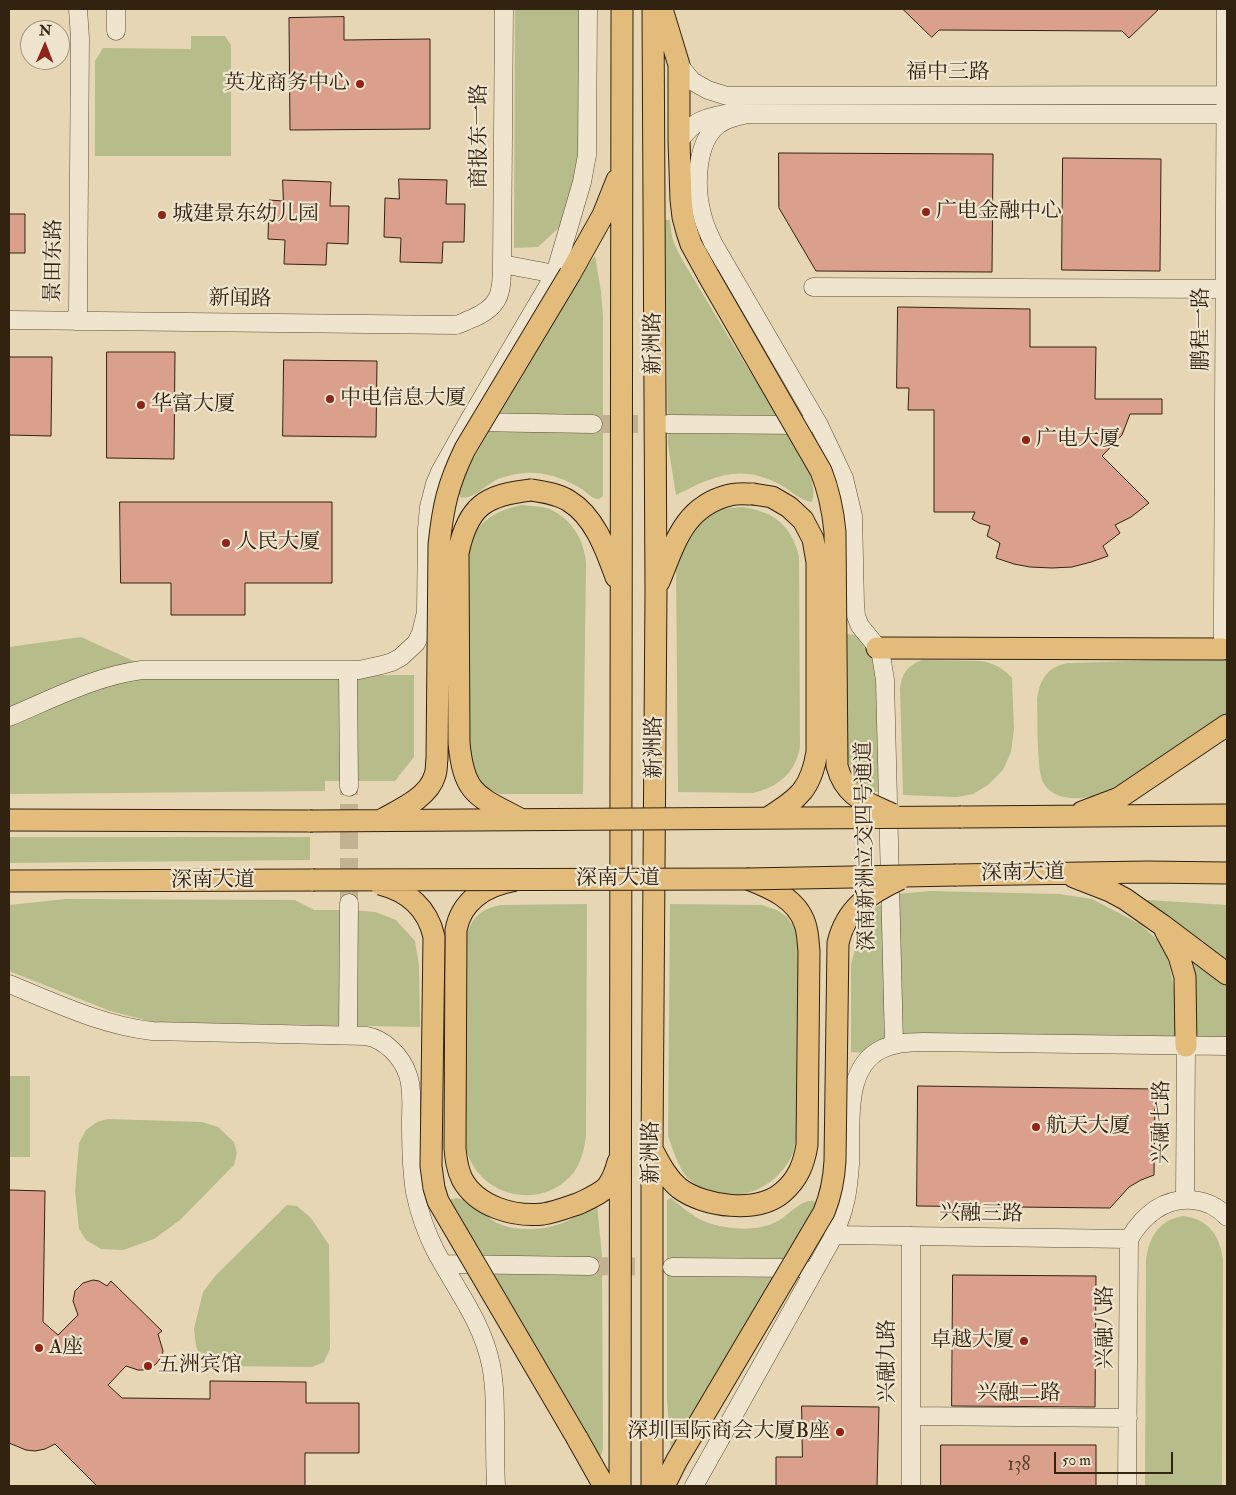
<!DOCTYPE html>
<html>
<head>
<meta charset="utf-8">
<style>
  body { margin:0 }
  #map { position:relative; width:1236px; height:1495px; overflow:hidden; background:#e6d6b3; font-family:"IM FELL Double Pica",serif }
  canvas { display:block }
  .frame { position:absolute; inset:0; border:10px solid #322210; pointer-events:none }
  .north { position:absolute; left:20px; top:20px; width:50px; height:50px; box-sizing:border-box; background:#efe4ce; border:1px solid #a39682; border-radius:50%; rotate:1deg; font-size:14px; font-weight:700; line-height:20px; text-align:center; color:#322210 }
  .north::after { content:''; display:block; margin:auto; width:18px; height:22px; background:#8f2418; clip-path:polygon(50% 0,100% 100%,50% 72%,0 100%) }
  .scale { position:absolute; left:1054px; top:1452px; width:119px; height:22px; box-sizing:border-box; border:2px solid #322210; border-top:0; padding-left:6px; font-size:15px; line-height:18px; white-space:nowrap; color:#322210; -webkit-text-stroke:4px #efe4ce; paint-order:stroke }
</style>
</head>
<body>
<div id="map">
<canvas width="1236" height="1495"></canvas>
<div class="frame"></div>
<div class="north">N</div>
<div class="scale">50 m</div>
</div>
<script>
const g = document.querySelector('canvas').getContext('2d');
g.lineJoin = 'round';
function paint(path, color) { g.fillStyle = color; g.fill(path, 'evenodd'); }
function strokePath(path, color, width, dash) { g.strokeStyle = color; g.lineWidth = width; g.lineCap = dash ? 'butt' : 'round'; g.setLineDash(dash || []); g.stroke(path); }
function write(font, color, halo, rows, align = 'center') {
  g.font = font + ' "IM FELL Double Pica","Noto Serif SC",serif'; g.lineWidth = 4.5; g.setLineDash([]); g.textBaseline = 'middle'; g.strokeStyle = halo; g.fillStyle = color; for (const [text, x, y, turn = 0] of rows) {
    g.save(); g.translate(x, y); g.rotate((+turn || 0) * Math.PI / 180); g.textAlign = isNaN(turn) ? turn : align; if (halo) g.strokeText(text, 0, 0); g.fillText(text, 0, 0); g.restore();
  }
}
const green = new Path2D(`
  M515 9H581V156L564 223 538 247 514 248Z
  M191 36H225L231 45V156H95V61L103 48 191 49Z
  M665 220H670C671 228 671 235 674 243 680 258 690 272 698 286 718 319 737 352 758 384 773 408 823 474 812 502 799 500 790 490 779 484 739 463 712 477 676 495L668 445Z
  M595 256 601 292 603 316V496L599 499C591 499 587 492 580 488 567 480 551 474 536 473 524 472 509 475 498 479 486 484 473 501 460 497L458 490 466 471 586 268Z
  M522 505C531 506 541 506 550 509 572 520 584 539 586 563L583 794H500C477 786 476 775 466 755L465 567C467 557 468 544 473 536 483 517 502 509 522 505Z
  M743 507C774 512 791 525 799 556L800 746C796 773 778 787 753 793L678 792 676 564 692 526 715 511 729 508Z
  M846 634 858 635 877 655 880 792C858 793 850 773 847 754Z
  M81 637 169 677 414 675V757L395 781H325V791L9 794V647Z
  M1227 658V715L1109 793C1090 799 1056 804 1044 784 1036 772 1038 715 1037 699 1040 678 1048 667 1068 663Z
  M922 660 982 661C995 664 1003 668 1012 678L1014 730 1011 752 1003 770 988 785 973 794 957 797 903 795 900 688C902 673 908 665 922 660Z
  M9 837H310V860L9 863Z
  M930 891 1059 894 1092 899 1140 924 1163 945 1169 964 1175 992 1176 1038 867 1053 851 1052V965L859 933 875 908 897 894Z
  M66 899 295 900 314 910H353L375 912 396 920 415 941 419 965 420 1027 153 1022 110 1011 9 971V905Z
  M1149 900 1227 905V962L1145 901Z
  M587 904 586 1136C584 1149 582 1161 574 1172 545 1210 484 1199 468 1155 466 1149 466 1142 465 1136L466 935C474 916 480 909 501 905Z
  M670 904 762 905 777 910 787 917 795 929 799 942 797 1130C796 1138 795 1146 793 1153 776 1193 725 1210 690 1180 679 1171 673 1149 668 1136Z
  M1185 951 1227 978V1038L1194 1037Z
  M9 1076H30V1157H9Z
  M108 1119 202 1122 218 1127 234 1142 237 1153 234 1165 180 1220 154 1239 123 1250 101 1249 86 1240 79 1229 75 1191 79 1143 86 1130 97 1122Z
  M456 1198C469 1199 481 1212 492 1220 511 1233 546 1231 567 1221 577 1216 585 1209 597 1204L602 1256 603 1449 601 1456H597L449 1200Z
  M671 1198C682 1207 693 1217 706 1222 727 1230 759 1232 778 1221 788 1215 803 1198 814 1201L816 1205 671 1451 667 1401V1200Z
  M287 1205 297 1206 311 1218 329 1245 330 1349 324 1362 312 1367 216 1366 201 1359 196 1346 194 1329 203 1292 217 1274Z
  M1183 1216C1209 1219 1220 1236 1223 1260L1222 1486H1145L1146 1260C1149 1237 1159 1220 1183 1216Z`);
const building = new Path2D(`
  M903 9H1159L1129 38 1122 31 939 30 932 37Z
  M344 17V40L430 39V129L290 130 289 18Z
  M779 153 993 154 992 272 816 271 779 208Z
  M1063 158 1161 159 1160 271 1062 270Z
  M399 179 447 180 446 204H465L464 242H443L442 263 400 262 401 238 384 237 385 198 399 199Z
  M283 180 331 182 330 206H349L348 244 327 243 326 265 284 264 285 240 268 239 269 200 283 201Z
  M9 214H25V253H9Z
  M898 307 1030 309V347H1096L1095 399H1162V414H1130L1122 435 1102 456 1149 503 1131 517 1115 525 1120 533 1103 546 1108 556 1091 562 1072 567 1052 568 1030 567 1014 564 996 558 1000 543 987 536 990 526 979 523 972 519 975 512H934V410H908L909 388H897Z
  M107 352H175L174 459 107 458Z
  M9 357H52L51 436 9 435Z
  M284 360 377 361 376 437 283 436Z
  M120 502H332V583H245V615H171V583H121Z
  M918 1086 1155 1089 1154 1175 1141 1180 1129 1187 1110 1208 917 1206Z
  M9 1190 45 1191 43 1322 58 1335 78 1315 73 1301 75 1291 83 1283 93 1280 99 1281 107 1286 111 1281 162 1331 158 1334 163 1351 162 1356 156 1364 149 1369 143 1370H138L126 1366 108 1385 122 1398 210 1399V1381L306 1382V1403H359V1453H305V1486H97L55 1444 45 1449 35 1451 26 1450 9 1443Z
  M953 1275 1096 1276 1095 1407 952 1406Z
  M802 1406 879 1407 877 1486H776V1457H802Z
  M941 1445H1096V1486H941Z`);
const minorTunnel = new Path2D(`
  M593 424H668
  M349 903V787
  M590 1266 665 1267`);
const minor = new Path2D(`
  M1226 9 1223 612V649H1227
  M116 31V9
  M679 65 692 81 708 90 727 96 1227 95
  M748 114C738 116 728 118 719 124 695 142 695 188 702 214 704 224 709 234 713 243L819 425 844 478 853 516 855 604 856 616 860 626 874 643 881 655 885 680 894 1044
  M679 141C695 121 700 119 724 114H1227
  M502 264 504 9
  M813 287 1224 289
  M9 320 456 325C462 324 465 321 471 319 500 307 502 294 502 264L555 274
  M75 321 78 311 80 38 78 9
  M471 422 593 424
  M668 424 806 425
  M348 671 349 787
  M9 717C52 699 95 676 142 670H359L382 665 392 662 401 657 416 643 421 633 426 612 427 529 429 507 435 484 440 472 468 422 555 274 582 182 587 155 588 9
  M9 984C56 1003 101 1025 152 1031L366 1036C385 1039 402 1057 408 1075 413 1090 411 1106 411 1121 411 1145 411 1169 415 1192 419 1212 426 1232 435 1250 455 1288 482 1321 491 1365 495 1384 495 1403 495 1422 495 1443 495 1465 496 1486
  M348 1035 349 903
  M1185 1199 1186 1046
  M833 1235 1129 1239
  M911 1236V1486
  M443 1264 590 1266
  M672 1267 802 1268
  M911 1416 1128 1418
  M694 1486 832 1239C836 1228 842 1217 844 1206 848 1193 849 1178 850 1164 852 1128 842 1068 882 1049 894 1043 909 1042 923 1042L1227 1046
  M1127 1486 1129 1239C1143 1216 1163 1198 1192 1200 1206 1201 1218 1207 1227 1217`);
const major = new Path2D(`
  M662 9 679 65V141L681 200 683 217 687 232 691 244 708 275
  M570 274 603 215 617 180
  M531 490C544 492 558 494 569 501 595 517 606 550 616 577
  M659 582C675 543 684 506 730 495 737 493 746 494 753 494
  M877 648 1223 649
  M1082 812 1119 798 1227 725
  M961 817 1227 815
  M9 820 310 821
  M956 875 1147 872 1227 873
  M1074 877 1110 891 1125 899 1162 925 1227 974
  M9 881 313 880
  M512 881C484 886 461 902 456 930L455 1148C456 1159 457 1169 462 1179 477 1207 514 1217 543 1214 556 1212 568 1207 580 1203 588 1199 600 1194 607 1187 612 1180 616 1170 618 1162
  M1165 930 1179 956 1185 977 1186 1046
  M653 1151C660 1164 667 1178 679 1188 704 1207 758 1214 783 1192 798 1179 804 1164 807 1145L809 951C808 942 808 932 805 924 797 899 771 888 748 879
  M577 1438 604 1486
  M620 1486 622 9
  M652 1486V1149L656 591 653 9
  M664 1486 677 1460 695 1430`);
const majorBridge = new Path2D(`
  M708 275 821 471C829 491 833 511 835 532L837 766C845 797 866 802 892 814
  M753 494 772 497 789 507 803 520 813 539 817 562V752C811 789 799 798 769 817
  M383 819C401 809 429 797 435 775 437 770 436 764 437 759L439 545C443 506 448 484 465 449L570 274
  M520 819C477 796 464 795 459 743L458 553C468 506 485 495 531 490
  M310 821 961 817
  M313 880 748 879 956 875
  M380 884C408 891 428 909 434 937L431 1166 434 1188 438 1201 577 1438
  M695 1430 824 1212C831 1195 834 1179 835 1161L838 943C846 908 870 893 900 879`);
const markers = [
  [360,84,5,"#8f2418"],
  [926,212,5,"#8f2418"],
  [162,215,5,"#8f2418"],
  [330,399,5,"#8f2418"],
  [141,405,5,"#8f2418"],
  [1026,440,5,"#8f2418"],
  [226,543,5,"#8f2418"],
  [1036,1127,5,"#8f2418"],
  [1024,1341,5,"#8f2418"],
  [39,1348,5,"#8f2418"],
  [148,1366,5,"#8f2418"],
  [840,1432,5,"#8f2418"]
];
const numberNames = [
  ["138",1019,1466]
];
const streetNames = [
  ["福中三路",948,73],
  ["商报东一路",480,136,-90],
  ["景田东路",55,261,-89],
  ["新闻路",240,300,1],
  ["鹏程一路",1202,329,-90],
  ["新洲路",654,343,-90],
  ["新洲路",655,747,-90],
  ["深南新洲立交四号通道",867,846,-91],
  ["深南大道",1023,874,-1],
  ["深南大道",618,879],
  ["深南大道",213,881],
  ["兴融七路",1163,1122,-89],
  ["新洲路",652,1152,-90],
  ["兴融三路",981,1215,1],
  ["兴融八路",1106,1327,-90],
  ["兴融九路",888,1361,-90],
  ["兴融二路",1019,1394]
];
const poiNames = [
  ["英龙商务中心",350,84,"right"],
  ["广电金融中心",936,212],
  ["城建景东幼儿园",172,215],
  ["中电信息大厦",340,399],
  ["华富大厦",151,405],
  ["广电大厦",1036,440],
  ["人民大厦",236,543],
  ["航天大厦",1046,1127],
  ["卓越大厦",1014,1341,"right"],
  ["A座",49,1348],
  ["五洲宾馆",158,1366],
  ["深圳国际商会大厦B座",830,1432,"right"]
];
paint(green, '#b6bd8b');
paint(building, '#dba08b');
strokePath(building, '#322210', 1);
strokePath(minorTunnel, '#c2b292', 18, [18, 9]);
strokePath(minor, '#5f4f39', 19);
strokePath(major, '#322210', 23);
strokePath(minor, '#efe4ce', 18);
strokePath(major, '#e3bb7a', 21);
strokePath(majorBridge, '#322210', 23, []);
strokePath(majorBridge, '#e3bb7a', 21);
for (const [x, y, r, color] of markers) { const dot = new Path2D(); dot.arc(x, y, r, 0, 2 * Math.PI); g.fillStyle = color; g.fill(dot); strokePath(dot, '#efe4ce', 2); }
write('19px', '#5c422f', null, numberNames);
write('21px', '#322210', '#efe4ce', streetNames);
write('21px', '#322210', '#efe4ce', poiNames, 'left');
</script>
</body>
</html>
